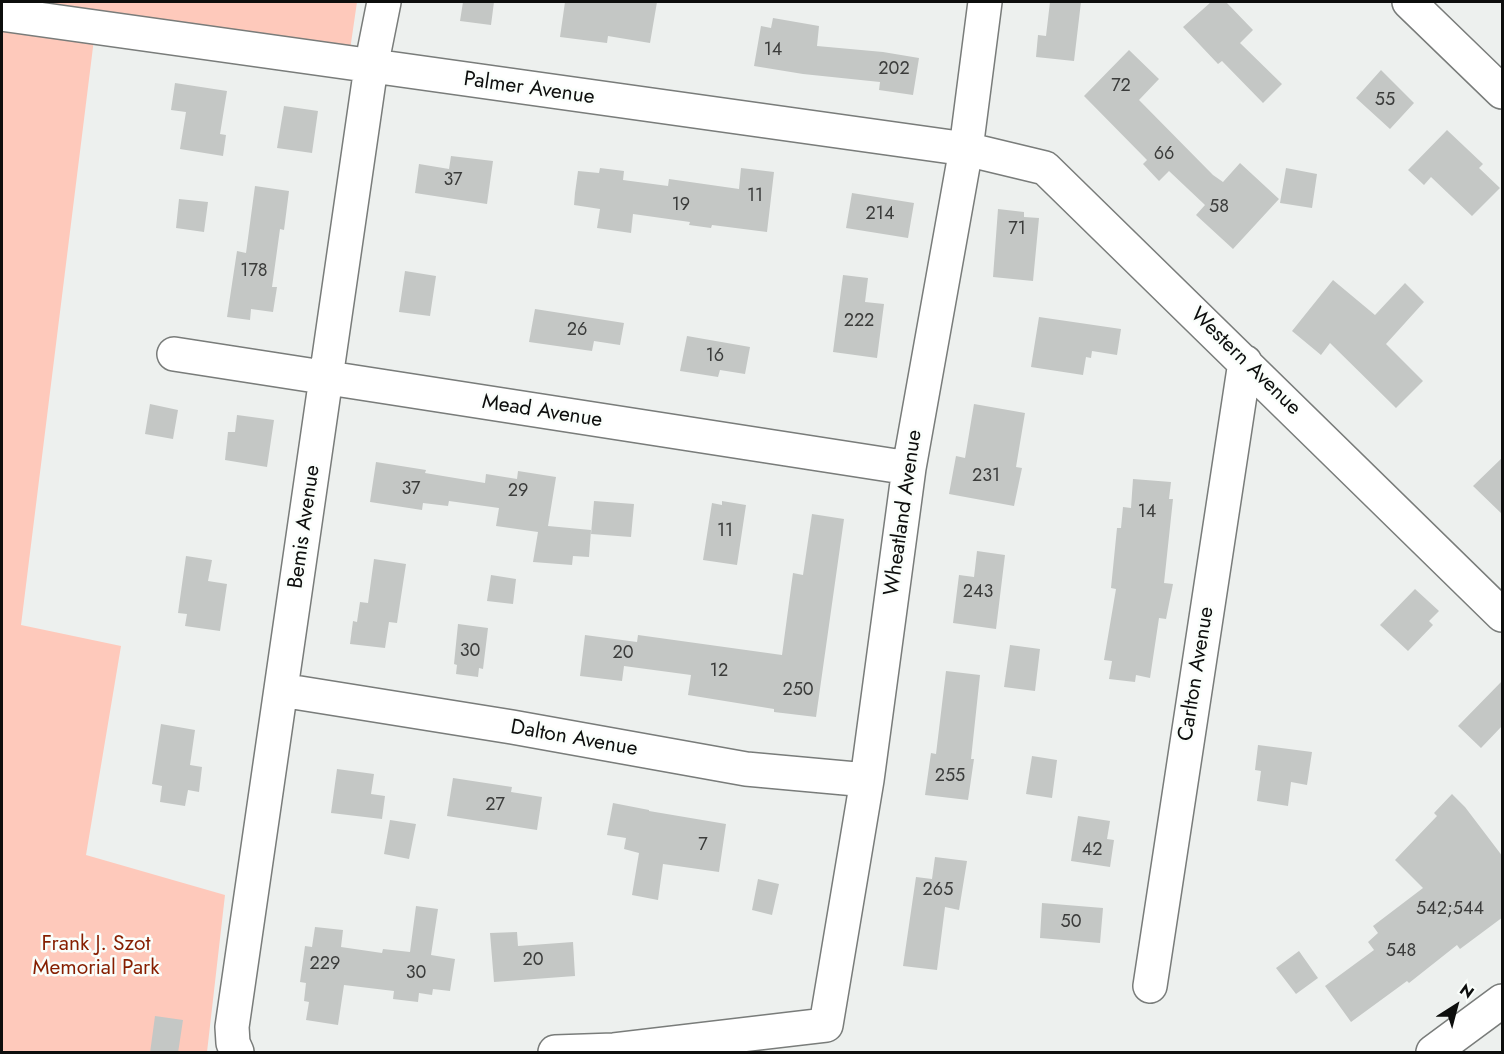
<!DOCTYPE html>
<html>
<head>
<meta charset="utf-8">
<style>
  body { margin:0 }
  #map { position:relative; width:1504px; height:1054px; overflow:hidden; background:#edf0ee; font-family:Jost,sans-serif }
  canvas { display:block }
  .frame { position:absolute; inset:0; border:3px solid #0d0e0d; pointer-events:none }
  .north { position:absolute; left:1426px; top:976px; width:60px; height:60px; -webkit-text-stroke:4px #fafefb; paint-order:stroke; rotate:36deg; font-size:16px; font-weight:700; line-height:24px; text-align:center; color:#0d0e0d }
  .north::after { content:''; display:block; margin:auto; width:21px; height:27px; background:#0d0e0d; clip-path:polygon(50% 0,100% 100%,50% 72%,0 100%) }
</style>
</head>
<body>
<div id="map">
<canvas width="1504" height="1054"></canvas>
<div class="frame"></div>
<div class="north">N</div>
</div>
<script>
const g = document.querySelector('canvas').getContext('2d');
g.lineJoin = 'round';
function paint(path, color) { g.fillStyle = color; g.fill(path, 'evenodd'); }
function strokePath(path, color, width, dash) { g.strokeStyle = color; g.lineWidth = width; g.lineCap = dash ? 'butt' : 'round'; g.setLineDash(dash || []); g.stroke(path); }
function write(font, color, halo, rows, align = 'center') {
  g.font = font + ' Jost,sans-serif'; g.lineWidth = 5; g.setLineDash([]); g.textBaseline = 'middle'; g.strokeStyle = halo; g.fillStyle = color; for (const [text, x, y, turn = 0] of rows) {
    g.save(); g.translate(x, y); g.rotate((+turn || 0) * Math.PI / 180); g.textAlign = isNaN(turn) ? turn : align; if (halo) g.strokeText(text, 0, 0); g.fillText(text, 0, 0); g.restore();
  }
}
const green = new Path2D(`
  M2 2H357L350 50 97 15 21 625 121 646 86 855 225 895 207 1052H2Z`);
const building = new Path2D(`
  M463 2H494L491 25 460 21Z
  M565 2H657L650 43 608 36 607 43 560 37Z
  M1050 2H1081L1074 61 1036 57 1038 35 1046 36Z
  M1211 2H1226L1253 30 1240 43 1282 84 1263 103 1222 61 1218 64 1183 27Z
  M773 18 819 26 817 46 883 52 919 58 913 95 879 90 880 82 803 74 754 66 761 26 771 28Z
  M1129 50 1159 79 1139 100 1213 175 1223 182 1240 163 1279 199 1233 249 1196 215 1205 205 1169 171 1159 181 1143 164 1147 160 1084 96Z
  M1381 70 1414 103 1390 129 1356 98Z
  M175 83 227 91 220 134 226 135 223 156 180 149 186 112 171 110Z
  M284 106 318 111 312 153 277 148Z
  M1447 130 1483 164 1479 168 1500 188 1472 216 1431 177 1424 185 1408 170Z
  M451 156 493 161 487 204 415 193 419 164 449 169Z
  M600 168 624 171 623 180 668 186 669 179 739 189 741 168 774 172 767 232 712 225 711 228 689 225 690 222 633 214 631 233 597 228 600 209 574 205 575 193 578 171 599 173Z
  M1286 168 1317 174 1312 208 1280 203Z
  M255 186 289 191 284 230 280 229 272 287H277L273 312 251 309 250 320 227 317 237 251 246 253Z
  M852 193 914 203 908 238 846 228Z
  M179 199 208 202 204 232 176 228Z
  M998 209 1024 212V217L1039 218 1033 281 993 277Z
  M405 271 436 276 430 316 399 312Z
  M843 275 868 278 865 302 884 304 877 358 833 352Z
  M1333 280 1375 315 1405 283 1424 302 1386 344 1423 381 1396 408 1330 343 1321 355 1292 331Z
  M535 309 624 323 620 345 594 341 592 351 529 342Z
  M1039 317 1121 329 1117 355 1092 351 1091 358 1086 357 1083 375 1031 367Z
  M687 336 750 347 745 374 720 370 718 377 680 371Z
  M150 404 178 410 173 439 145 434Z
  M974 404 1025 413 1016 467 1022 468 1014 506 949 494 956 456 965 458Z
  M237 415 274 420 267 467 225 460 228 432H235Z
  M1503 457V515L1473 486Z
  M376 462 426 470 425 473 485 483 486 474 517 479 518 471 556 477 548 526 591 530 589 557 573 556 572 565 533 562 538 532 496 526 499 508 449 501 448 506 423 503 422 510 370 502Z
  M1133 479 1171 482 1169 499H1173L1164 583 1173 584 1166 619 1159 618 1150 678 1136 675 1135 682 1109 679 1112 661 1104 660 1116 589 1111 588 1117 528H1121L1123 507 1131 508Z
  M594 501 634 504 631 537 591 534Z
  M722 501 746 505 737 565 703 560 712 503 722 505Z
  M812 514 844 519 816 717 774 712V709L688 695 691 675 624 666 622 681 580 676 585 635 637 642 638 635 782 655 793 573 803 575Z
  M977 551 1005 555 996 629 953 623 959 575 974 577Z
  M186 556 212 560 208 581 227 584 220 631 185 626 187 614 178 613Z
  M374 559 406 564 397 623 389 622 385 648 350 644 353 621 357 622 360 602 368 603Z
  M491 575 516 579 513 604 487 601Z
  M1415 589 1439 611 1429 621 1433 625 1408 651 1380 625Z
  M458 624 488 628 483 669 479 668 478 677 456 674 457 665 454 664Z
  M1010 645 1040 649 1035 691 1004 687Z
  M946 671 980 675 971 759H974L968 800 925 795 931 753 936 754Z
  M1503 680V725L1481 748 1458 726Z
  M161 724 195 730 190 765 202 767 199 792 188 790 185 806 160 802 162 786 152 784Z
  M1258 745 1312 752 1307 785 1291 782 1288 806 1257 801 1261 771 1255 770Z
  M1032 756 1057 760 1052 798 1026 794Z
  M337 769 374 774 371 794 385 796 382 819 331 813Z
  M453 778 512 787 511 792 542 797 537 830 447 816Z
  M1452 794 1465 807 1503 857V917L1460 949 1457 945 1409 983 1407 981 1351 1022 1325 986 1374 950 1368 942 1378 933 1373 926 1423 888 1395 860 1437 816 1434 813Z
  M613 803 649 810V811L726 824 719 872 663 864 658 900 632 895 639 853 624 849 626 838 607 835Z
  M1078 816 1110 821 1107 839 1114 840 1110 867 1071 861Z
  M390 820 416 824 409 859 384 854Z
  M935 857 967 861 959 910 945 907 937 970 903 966 916 877 932 879Z
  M758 879 779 884 772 915 752 910Z
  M1042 903 1103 908 1100 943 1040 938Z
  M416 906 438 909 431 955 455 959 450 991 433 989 432 995 419 993 418 1002 393 999 394 991 344 985 338 1025 306 1020 309 1002 304 1001 306 983 300 982 305 946 312 947 315 927 343 930 341 947 382 953 383 949 410 952Z
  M517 932 518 946 573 942 575 976 494 982 490 933Z
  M1299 951 1318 978 1296 994 1276 968Z
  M155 1016 183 1020 178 1053H150Z`);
const minor = new Path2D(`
  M1409 2 1502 92
  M2 14 966 149 1045 168 1502 615
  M174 354 909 468
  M281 690 512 727 746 769 867 780
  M1150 986 1245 362
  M237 1052 233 1043 232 1027 371 67 384 2
  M555 1052 614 1050 826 1025 867 780 909 468 966 149 985 2`);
const major = new Path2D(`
  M1433 1052 1502 1001`);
const numberNames = [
  ["14",773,51],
  ["202",894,70],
  ["72",1121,87],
  ["55",1385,101],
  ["66",1164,155],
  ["37",453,181],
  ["11",755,197],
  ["19",681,206],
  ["58",1219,208],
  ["214",880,215],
  ["71",1017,230],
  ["178",254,272],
  ["222",859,322],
  ["26",577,331],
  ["16",715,357],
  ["231",986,477],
  ["37",411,490],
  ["29",518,492],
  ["14",1147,513],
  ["11",725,532],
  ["243",978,593],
  ["30",470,652],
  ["20",623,654],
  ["12",719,672],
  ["250",798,691],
  ["255",950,777],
  ["27",495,806],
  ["7",703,846],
  ["42",1092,851],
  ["265",938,891],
  ["542;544",1450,910],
  ["50",1071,923],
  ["548",1401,952],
  ["20",533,961],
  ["229",325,965],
  ["30",416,974]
];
const streetNames = [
  ["Palmer Avenue",529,89,8],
  ["Western Avenue",1245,362,44],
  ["Mead Avenue",542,412,9],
  ["Wheatland Avenue",904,513,-82],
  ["Bemis Avenue",305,527,-82],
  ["Carlton Avenue",1197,674,-81],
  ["Dalton Avenue",574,739,10]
];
const parkNames = [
  ["Frank J. Szot",96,945],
  ["Memorial Park",96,969]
];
paint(green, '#fec9bb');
paint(building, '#c4c7c5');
strokePath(minor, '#797c7a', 36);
strokePath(major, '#797c7a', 36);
strokePath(minor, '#fff', 33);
strokePath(major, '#fff', 33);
write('18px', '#3b3c3b', null, numberNames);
write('21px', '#0d0e0d', '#fafefb', streetNames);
write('21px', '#861e00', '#fafefb', parkNames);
</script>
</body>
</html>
